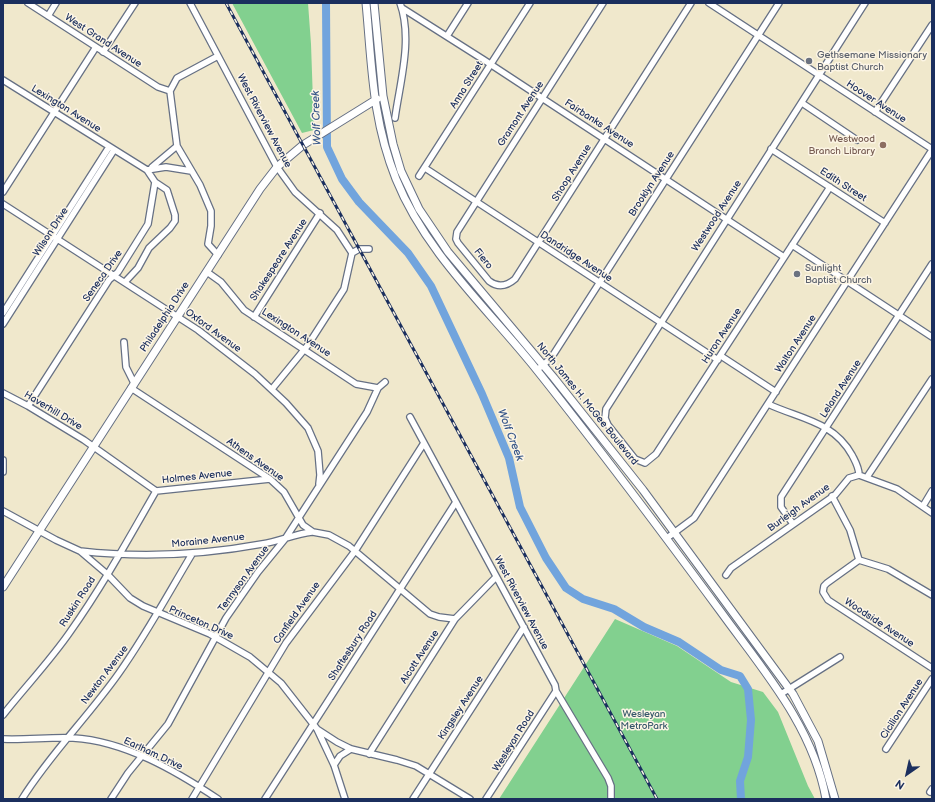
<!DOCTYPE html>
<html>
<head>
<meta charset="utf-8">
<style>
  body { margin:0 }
  #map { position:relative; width:935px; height:802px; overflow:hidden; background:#f0e8cc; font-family:"Balsamiq Sans",sans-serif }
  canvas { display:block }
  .frame { position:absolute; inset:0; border:4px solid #1b2f5e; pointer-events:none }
  .north { position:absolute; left:887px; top:754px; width:40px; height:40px; -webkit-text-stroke:3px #fcf5e5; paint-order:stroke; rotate:214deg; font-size:11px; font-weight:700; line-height:16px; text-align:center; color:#1b2f5e }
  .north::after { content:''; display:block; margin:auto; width:14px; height:18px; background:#1b2f5e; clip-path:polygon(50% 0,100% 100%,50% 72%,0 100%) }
</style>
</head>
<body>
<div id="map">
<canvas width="935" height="802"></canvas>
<div class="frame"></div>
<div class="north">N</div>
</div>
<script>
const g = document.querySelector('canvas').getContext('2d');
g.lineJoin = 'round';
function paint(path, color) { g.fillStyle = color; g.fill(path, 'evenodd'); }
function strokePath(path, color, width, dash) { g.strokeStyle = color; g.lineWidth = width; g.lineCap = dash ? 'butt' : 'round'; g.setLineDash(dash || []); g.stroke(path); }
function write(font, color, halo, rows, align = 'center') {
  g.font = font + ' "Balsamiq Sans",sans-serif'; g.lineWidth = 3; g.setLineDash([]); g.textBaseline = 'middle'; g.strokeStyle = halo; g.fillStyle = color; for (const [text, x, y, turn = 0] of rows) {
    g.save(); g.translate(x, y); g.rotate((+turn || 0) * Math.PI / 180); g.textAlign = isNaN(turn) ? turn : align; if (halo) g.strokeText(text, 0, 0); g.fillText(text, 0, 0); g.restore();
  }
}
const green = new Path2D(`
  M232 3H308L311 44 314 130 302 133Z
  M615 619 677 646 731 682 763 692 778 712 808 786 815 799H499Z`);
const river = new Path2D(`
  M326 3 327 147 342 179 359 202 408 253 431 286 482 394 509 458 520 507 546 558 566 588 583 599 614 609 644 627 679 642 721 670 740 676 748 689 751 720 748 757 740 781 741 799`);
const minor = new Path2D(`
  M28 3 158 87 170 91
  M190 3 277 167 295 192 337 230 352 253
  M603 3 457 232 456 239 458 243 489 281C498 288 507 286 515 279L691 3
  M709 3 932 149
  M402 8 484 60 784 257
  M48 16 56 3
  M447 36 468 3
  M103 52 135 3
  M3 80 147 170 155 182 148 224 118 272 109 280 28 406
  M802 103 857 140
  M875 112 932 25
  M395 118C400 82 413 39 400 3
  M771 149 885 223
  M152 167 177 146
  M425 168 718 360
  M147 170 166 167 191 171
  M419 176 530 3
  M830 187 656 454 645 463 635 459 608 425 605 418 606 409 865 3
  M3 192 96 47
  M3 204 198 330 255 374 286 403 308 428 318 451 320 475 319 484
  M792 245 932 337
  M218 255 208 244 211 226V211L200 185 177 146 170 91 177 78 218 56
  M207 272 221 282 244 310 356 384 378 388 385 382
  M125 282 138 268 149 248 170 228 175 221V215L167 190 155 182
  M3 313 109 147
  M254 317 320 213
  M3 324 114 150
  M124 342 126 367 134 383
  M721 356 776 392
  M537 370 551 358 555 352 779 3
  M131 388 270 479 284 492 303 525 313 532 329 535 349 546 430 614 439 617 455 619
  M272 389 308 345 344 289 352 253 359 249H369
  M3 393 28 406 84 440 156 491
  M768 404C800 419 833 421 852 455 855 461 859 467 859 475
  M410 417 555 685 556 691 608 778 611 786V799
  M3 460V472
  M867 477 932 379
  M156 491 270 479
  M832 496 850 530 859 560
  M923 506 932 491
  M3 511 56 540 80 551 107 574 130 598 143 606 210 634 250 657 281 683 317 729 337 742 351 749 397 760 416 766 470 799
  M793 524 781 507V497L932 264
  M667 538 694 518 932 150
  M80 551C141 558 202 555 262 544 280 541 295 534 312 532
  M726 575 731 568 835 495 849 478 859 475 897 489 932 513
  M932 595 888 569 859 560 827 583 824 586 823 592 828 600 932 668
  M781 694 840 657
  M3 715C25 687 50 661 70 632 102 587 129 538 156 491
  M317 729 334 765 345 799
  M3 739C26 740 50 737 73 738 125 741 176 771 218 799
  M886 749 932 679
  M369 754 455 619 496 577
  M334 765 340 756 351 749
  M930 792 932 789
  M22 799C50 754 88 717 119 673 146 635 168 594 192 554
  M111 799 128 773 168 724 226 618 258 572 285 539 367 412 378 388
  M192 799 286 643 355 551 424 443
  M265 799 456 502
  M413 799 524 627
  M486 799 556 691`);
const major = new Path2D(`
  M366 3C372 66 372 119 396 179 425 251 484 305 532 364 597 445 659 528 721 612 763 670 813 726 826 799
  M374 3 383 96 393 144 401 171 419 209 448 252 554 378 643 490 793 694 818 741 835 799
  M3 587 260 189 277 167 303 145 377 99`);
const rail = new Path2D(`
  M226 3 657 799`);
const markers = [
  [809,61,4,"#6b7280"],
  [883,145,4,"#8d6e63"],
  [797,274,4,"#6b7280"]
];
const streetNames = [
  ["West Grand Avenue",103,41,33],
  ["Anna Street",467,85,-58],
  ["Hoover Avenue",876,102,33],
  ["Lexington Avenue",66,109,32],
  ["Gramont Avenue",521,114,-57],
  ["West Riverview Avenue",264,121,62],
  ["Fairbanks Avenue",599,124,33],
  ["Shoop Avenue",572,173,-58],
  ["Brooklyn Avenue",652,184,-57],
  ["Edith Street",843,185,33],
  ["Westwood Avenue",717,216,-57],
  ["Wilson Drive",51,232,-57],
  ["Dandridge Avenue",576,257,33],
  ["Fiero",483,259,51],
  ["Shakespeare Avenue",279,260,-57],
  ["Seneca Drive",103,276,-55],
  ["Philadelphia Drive",165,317,-57],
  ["Oxford Avenue",213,331,36],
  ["Lexington Avenue",296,333,33],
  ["Huron Avenue",722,336,-57],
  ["Walton Avenue",796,344,-57],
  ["Leland Avenue",841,389,-57],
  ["North James H. McGee Boulevard",587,404,51],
  ["Haverhill Drive",53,411,31],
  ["Athens Avenue",255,460,35],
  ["Holmes Avenue",197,477,-6],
  ["Burleigh Avenue",799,508,-36],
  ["Moraine Avenue",208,541,-6],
  ["Tennyson Avenue",244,579,-54],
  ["Ruskin Road",78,602,-57],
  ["West Riverview Avenue",521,603,62],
  ["Canfield Avenue",297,613,-55],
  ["Princeton Drive",201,623,24],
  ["Woodside Avenue",879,623,33],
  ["Shaftesbury Road",353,646,-57],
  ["Alcott Avenue",420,657,-57],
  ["Newton Avenue",105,675,-53],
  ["Kingsley Avenue",461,708,-57],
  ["Cicilion Avenue",902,709,-57],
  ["Wesleyan Road",514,741,-58],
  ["Earlham Drive",153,754,25]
];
const worshipNames = [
  ["Gethsemane Missionary",817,55],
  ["Baptist Church",817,67],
  ["Sunlight",805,268],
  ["Baptist Church",805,280]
];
const educationNames = [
  ["Westwood",875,139],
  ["Branch Library",875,151]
];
const parkNames = [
  ["Wesleyan",644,714],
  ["MetroPark",644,726]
];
const waterNames = [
  ["Wolf Creek",317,118,-92],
  ["Wolf Creek",510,435,69]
];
paint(green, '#82d08f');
strokePath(river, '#71a4dd', 8);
strokePath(minor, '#667084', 8);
strokePath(major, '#667084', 9);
strokePath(minor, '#fff', 5.5);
strokePath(major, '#fff', 7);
strokePath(rail, '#1b2f5e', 3);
strokePath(rail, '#fcf5e5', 1.5, [4.5]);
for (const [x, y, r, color] of markers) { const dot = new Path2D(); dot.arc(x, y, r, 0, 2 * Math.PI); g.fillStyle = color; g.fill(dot); strokePath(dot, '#fcf5e5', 1.5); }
write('10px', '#1b2f5e', '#fcf5e5', streetNames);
write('10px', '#5b616d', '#fcf5e5', worshipNames, 'left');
write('10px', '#785e54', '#fcf5e5', educationNames, 'right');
write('10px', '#35576a', '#fcf5e5', parkNames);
write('italic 11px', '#39588a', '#fcf5e5', waterNames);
</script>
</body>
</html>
